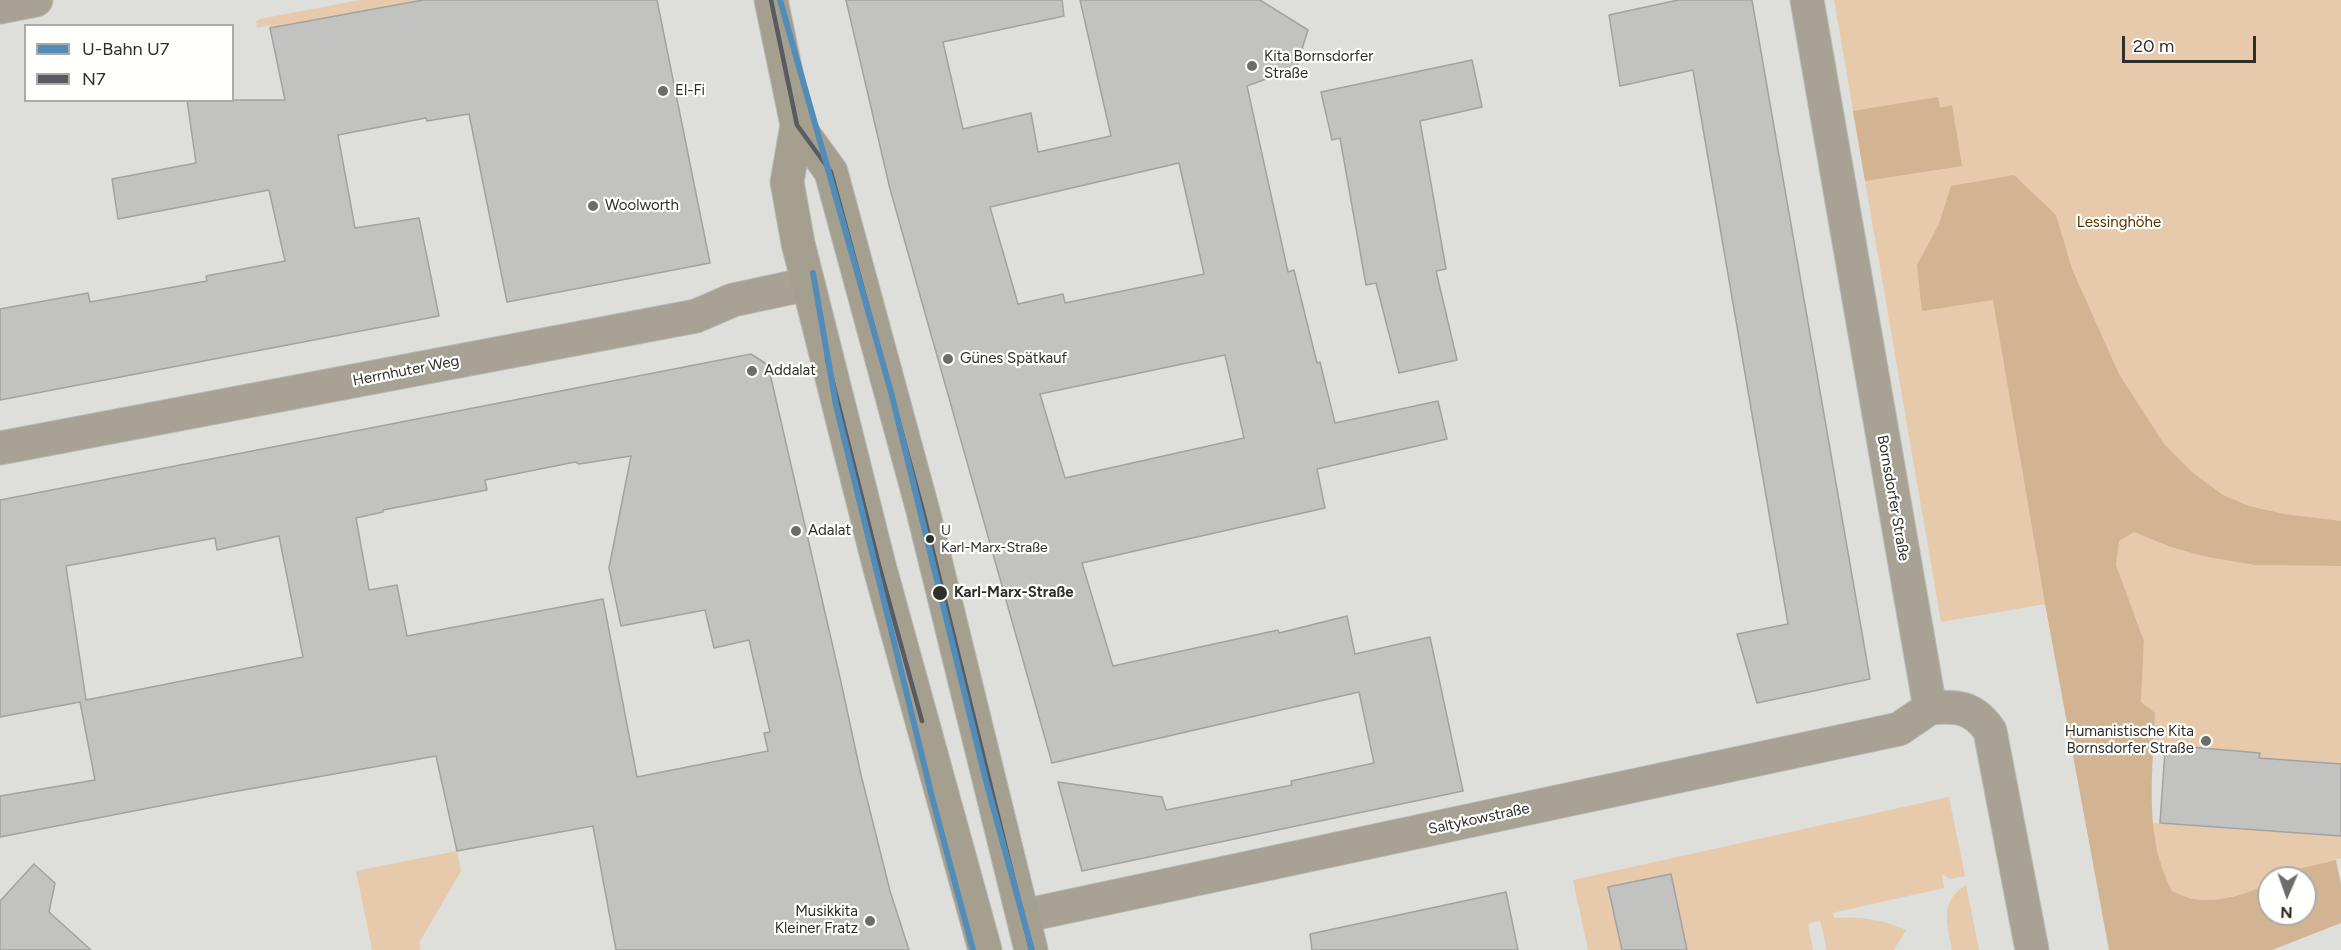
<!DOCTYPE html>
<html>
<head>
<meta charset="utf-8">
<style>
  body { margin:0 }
  #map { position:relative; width:2341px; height:950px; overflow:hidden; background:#dededa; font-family:Figtree,sans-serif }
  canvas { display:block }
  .legend { position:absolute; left:24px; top:24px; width:210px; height:78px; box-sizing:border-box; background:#fffffe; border:2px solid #ababaa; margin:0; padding:8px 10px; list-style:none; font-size:18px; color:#2e2e2b }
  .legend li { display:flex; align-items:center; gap:12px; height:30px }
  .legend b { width:30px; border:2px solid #ababaa }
  .north { position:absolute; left:2257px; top:866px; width:60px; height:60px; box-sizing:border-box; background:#fffffe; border:2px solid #ababaa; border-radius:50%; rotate:182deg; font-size:16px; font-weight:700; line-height:24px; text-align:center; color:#2e2e2b }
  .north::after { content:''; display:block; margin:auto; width:21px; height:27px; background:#6c6c68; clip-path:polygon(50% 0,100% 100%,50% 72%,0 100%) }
  .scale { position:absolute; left:2122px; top:36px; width:134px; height:27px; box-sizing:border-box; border:3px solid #2e2e2b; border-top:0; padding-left:8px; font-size:18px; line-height:21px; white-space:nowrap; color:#2e2e2b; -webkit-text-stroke:4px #fffffe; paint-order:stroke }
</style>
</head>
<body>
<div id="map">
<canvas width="2341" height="950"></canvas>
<ul class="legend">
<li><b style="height:8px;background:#528dba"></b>U-Bahn U7</li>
<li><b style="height:8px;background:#595b62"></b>N7</li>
</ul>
<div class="north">N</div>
<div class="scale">20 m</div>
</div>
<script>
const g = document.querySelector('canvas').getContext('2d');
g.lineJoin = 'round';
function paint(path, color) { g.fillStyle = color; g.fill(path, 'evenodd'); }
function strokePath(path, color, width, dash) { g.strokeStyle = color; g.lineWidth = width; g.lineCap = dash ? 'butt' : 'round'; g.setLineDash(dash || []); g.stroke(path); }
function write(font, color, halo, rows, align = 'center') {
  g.font = font + ' Figtree,sans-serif'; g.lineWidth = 4.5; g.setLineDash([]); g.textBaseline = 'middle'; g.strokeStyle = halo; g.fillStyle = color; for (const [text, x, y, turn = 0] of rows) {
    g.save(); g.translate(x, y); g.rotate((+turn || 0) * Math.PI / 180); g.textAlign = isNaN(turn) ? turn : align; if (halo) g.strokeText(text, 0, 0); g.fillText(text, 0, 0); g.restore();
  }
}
const green = new Path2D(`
  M360 0H423L270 28 269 25 257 28 256 22 260 19Z
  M1834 0H2341V550L2019 452 2045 604 1941 622Z
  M2134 532 2207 557 2254 565 2341 566V764L2260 758V753L2192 747 2191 752 2154 750 2155 714 2141 702 2144 641 2116 565 2119 540Z
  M1949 797 1965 876 1950 879 1942 874 1944 888 1832 913 1834 918C1860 916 1882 919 1906 930L1894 950H1827L1820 920 1808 924 1813 950H1687L1671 874 1608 887 1622 950H1588L1573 880Z
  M2151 823 2341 836V858L2298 870 2280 878H2269V883C2247 894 2220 903 2194 899 2187 898 2179 894 2172 891L2162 871Z
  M457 851 461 871 419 943 421 950H372L356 871Z
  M1966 885 1979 950H1952C1947 923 1939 902 1966 885Z`);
const forest = new Path2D(`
  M1938 97 1940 108 1952 105 1962 166 1865 181 1853 111Z
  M2014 175 2056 215 2072 269 2119 374 2164 444 2193 473 2223 495 2249 506 2284 514 2341 521V566L2254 565 2207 557 2171 547 2134 532 2119 541 2116 565 2144 641 2141 702 2155 713C2153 773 2143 836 2172 891 2179 894 2187 898 2194 899 2220 903 2247 894 2269 883V914H2305V878H2280L2298 869 2336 860 2341 885V923L2272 950H2109L2045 604 1993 300 1922 311 1917 265 1939 224 1951 186Z`);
const building = new Path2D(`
  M423 0H657L710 263 507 302 469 114 427 121 426 118 338 135 355 228 419 218 439 316 0 400V309L88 293 90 302 207 281 206 276 285 261 269 190 118 219 112 179 196 163 187 100H285L270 28Z
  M846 0H1062L1064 16 943 42 963 129 1031 113 1038 152 1111 136 1080 0H1260L1308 30 1296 68 1247 86 1288 272 1294 270 1317 363 1320 362 1335 423 1438 401 1447 439 1317 469 1325 508 1082 563 1113 666 1278 630 1279 633 1347 616 1355 654 1430 637 1463 791 1082 871 1058 782 1162 797 1166 810 1292 785 1291 781 1374 763 1359 692 1052 763 890 189ZM1179 163 1204 274 1065 303 1063 294 1018 304 990 207ZM1225 355 1244 438 1065 478 1040 394Z
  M1678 0H1752L1870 679 1757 703 1737 634 1788 624 1693 70 1620 86 1609 15Z
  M1472 60 1482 107 1420 121 1446 269 1436 271 1457 360 1399 373 1376 283 1366 285 1340 138 1332 140 1321 92Z
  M751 354 768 365 841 682 861 775 890 891 909 950H616L593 826 457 851 436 756 221 794 0 837V796L95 780 80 702 0 717V500ZM631 456 609 568 621 626 705 610 714 648 749 640 770 732 764 733 768 751 637 777 603 599 407 636 397 585 369 590 356 518 383 512V510L487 490 485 480 575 462 579 464ZM279 536 303 657 86 700 66 566 215 538 217 550Z
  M2191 747 2260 753 2259 758 2341 764V836L2160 823 2165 750 2191 752Z
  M34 864 55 883 49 912 91 950H0V901Z
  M1671 874 1687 950H1622L1608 887Z
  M1506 892 1518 950H1312L1310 934Z`);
const street = new Path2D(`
  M1807 0 1930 708
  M0 7 36 0
  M0 448 696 316 733 300 808 284
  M1930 708C1957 706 1973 706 1990 731L2032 950
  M1023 916 1899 729 1930 708`);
const secondary = new Path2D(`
  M771 0 797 125 787 182 798 243 879 565 985 950
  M797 125 831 172 923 511 1031 950`);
const bus1 = new Path2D(`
  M771 0 797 125 831 172 923 511 1031 950
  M827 359 879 565 922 721`);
const metro1 = new Path2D(`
  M780 0 891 392 986 781 1032 950
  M813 273 836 405 932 797 973 950`);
const markers = [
  [1252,66,6,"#6c6c68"],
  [663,91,6,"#6c6c68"],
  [593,206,6,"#6c6c68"],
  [948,359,6,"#6c6c68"],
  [752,371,6,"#6c6c68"],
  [796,531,6,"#6c6c68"],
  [930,539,5,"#2e2e2b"],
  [940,593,8,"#2e2e2b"],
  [2206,741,6,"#6c6c68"],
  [870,921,6,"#6c6c68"]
];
const busNames = [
  ["U",941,531],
  ["Karl-Marx-Straße",941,548]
];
const poiNames = [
  ["Kita Bornsdorfer",1264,57],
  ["Straße",1264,74],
  ["El-Fi",675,91],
  ["Woolworth",605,206],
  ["Günes Spätkauf",960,359],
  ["Addalat",764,371],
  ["Adalat",808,531],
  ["Humanistische Kita",2194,732,"right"],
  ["Bornsdorfer Straße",2194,749,"right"],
  ["Musikkita",858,912,"right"],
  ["Kleiner Fratz",858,929,"right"]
];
const parkNames = [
  ["Lessinghöhe",2119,223]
];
const streetNames = [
  ["Herrnhuter Weg",406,371,-11],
  ["Bornsdorfer Straße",1893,498,80],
  ["Saltykowstraße",1479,819,-12]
];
const stopNames = [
  ["Karl-Marx-Straße",954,593]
];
paint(green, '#e6caab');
paint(forest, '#d2b492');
paint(building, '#c2c2c0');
strokePath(building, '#a2a3a0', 1.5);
strokePath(street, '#babab8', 35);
strokePath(secondary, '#babab8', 35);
strokePath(street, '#a8a294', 33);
strokePath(secondary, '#a59f8f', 33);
strokePath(bus1, '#595b62', 4.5);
strokePath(metro1, '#528dba', 6);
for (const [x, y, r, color] of markers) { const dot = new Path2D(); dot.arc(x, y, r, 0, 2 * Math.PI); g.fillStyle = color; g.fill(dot); strokePath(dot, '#fffffe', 2); }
write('14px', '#2e2e2b', '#fffffe', busNames, 'left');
write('15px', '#2e2e2b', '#fffffe', poiNames, 'left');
write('15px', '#563201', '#fffffe', parkNames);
write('15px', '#2e2e2b', '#fffffe', streetNames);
write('bold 15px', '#2e2e2b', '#fffffe', stopNames, 'left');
</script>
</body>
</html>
